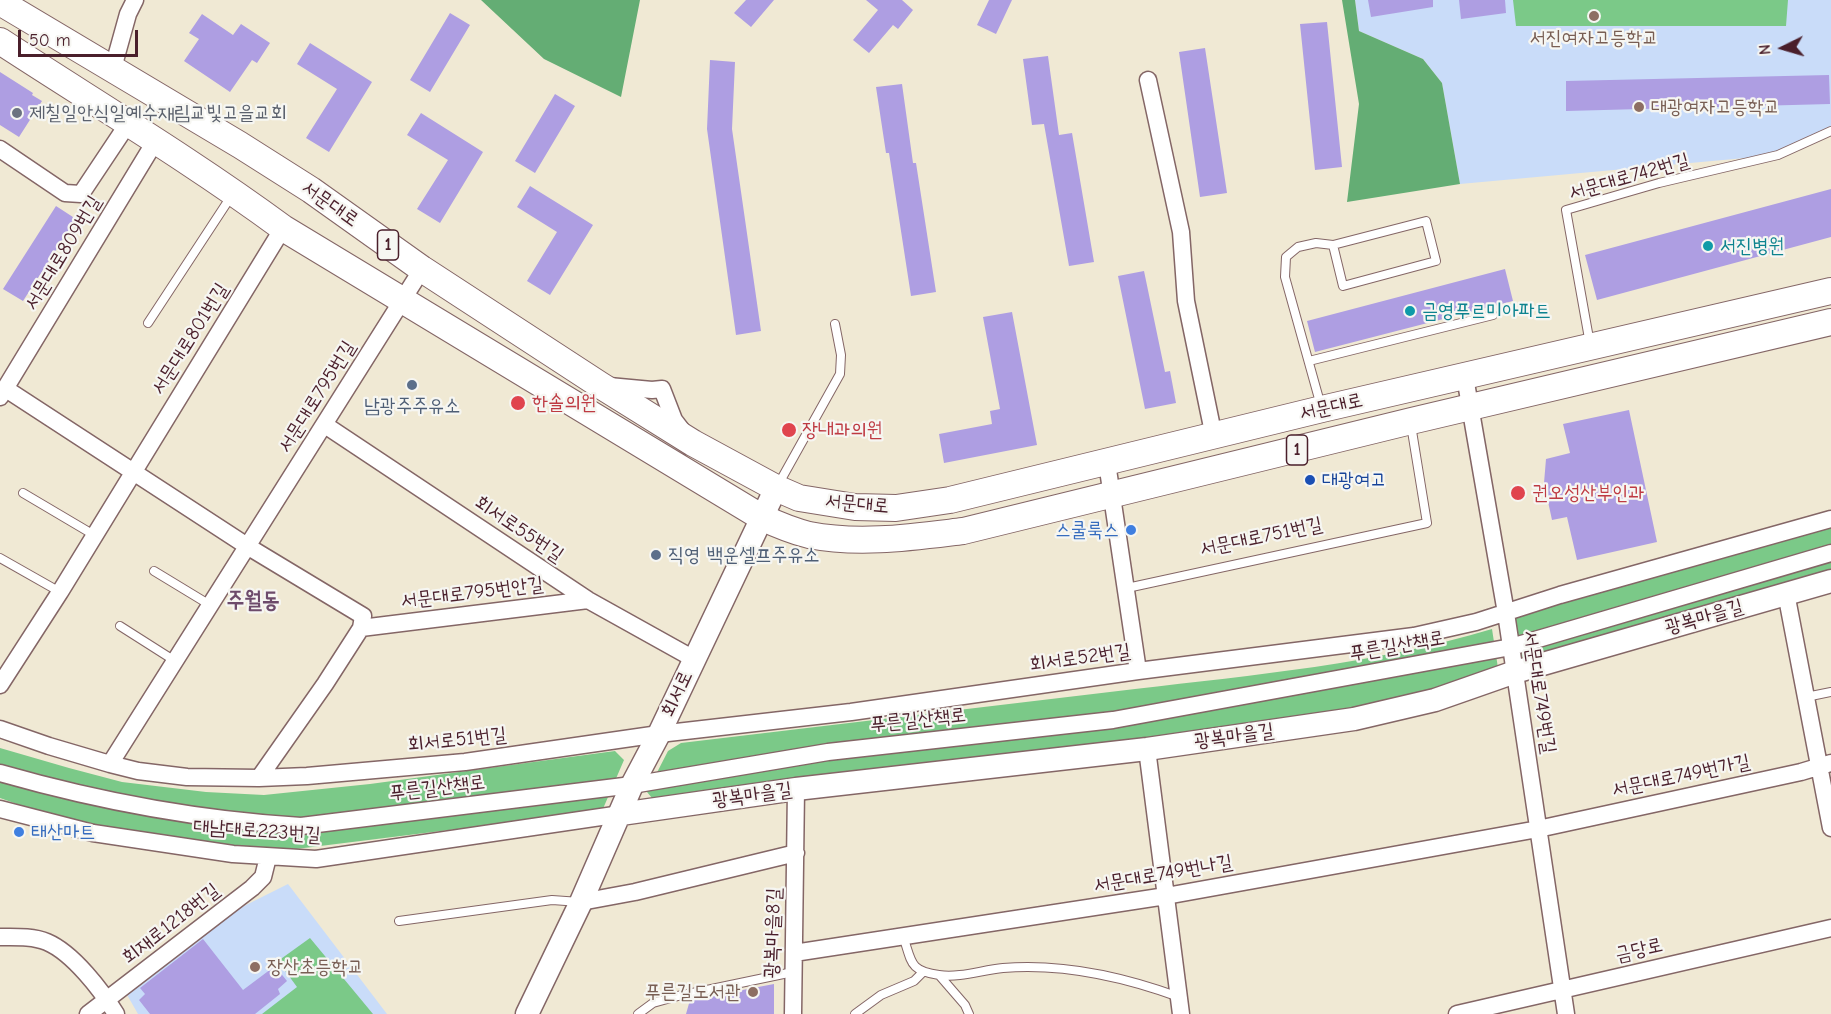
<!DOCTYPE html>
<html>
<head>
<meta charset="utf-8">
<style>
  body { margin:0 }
  #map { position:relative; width:1831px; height:1014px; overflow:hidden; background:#f0e9d4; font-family:"Comic Neue",sans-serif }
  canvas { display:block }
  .north { position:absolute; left:1753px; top:18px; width:60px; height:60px; -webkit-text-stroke:4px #f6f6f2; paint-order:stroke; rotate:265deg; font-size:16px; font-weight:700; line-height:24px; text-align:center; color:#4a1f2b }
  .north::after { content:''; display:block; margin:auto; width:21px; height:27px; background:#4a1f2b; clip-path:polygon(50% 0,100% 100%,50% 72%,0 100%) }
  .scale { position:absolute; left:18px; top:30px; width:120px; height:27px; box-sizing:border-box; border:3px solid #4a1f2b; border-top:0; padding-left:8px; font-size:18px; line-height:21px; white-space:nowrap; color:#4a1f2b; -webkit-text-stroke:4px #f6f6f2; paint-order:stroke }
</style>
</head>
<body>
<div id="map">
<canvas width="1831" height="1014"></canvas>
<div class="north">N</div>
<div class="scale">50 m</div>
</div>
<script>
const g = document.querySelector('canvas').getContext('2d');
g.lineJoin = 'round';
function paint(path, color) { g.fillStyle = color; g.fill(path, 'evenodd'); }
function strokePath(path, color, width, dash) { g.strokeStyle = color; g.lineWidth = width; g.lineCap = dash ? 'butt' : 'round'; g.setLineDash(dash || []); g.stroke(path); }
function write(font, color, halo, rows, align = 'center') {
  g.font = font + ' "Comic Neue","Poor Story",sans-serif'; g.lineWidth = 4.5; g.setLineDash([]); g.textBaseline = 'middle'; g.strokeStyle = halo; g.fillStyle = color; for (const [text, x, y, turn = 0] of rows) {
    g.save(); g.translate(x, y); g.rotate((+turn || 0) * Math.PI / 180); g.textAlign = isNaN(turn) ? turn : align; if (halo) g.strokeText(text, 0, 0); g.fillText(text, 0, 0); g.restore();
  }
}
const built = new Path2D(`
  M1355 0H1831V131L1778 155 1460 184 1442 83 1423 59 1359 31Z
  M288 884 387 1014H138L126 993 224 916Z`);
const green = new Path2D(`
  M1513 0H1788L1786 26H1516Z
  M1831 525V573L1521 664 1512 618Z
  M1492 629 1498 668 1424 695 1348 713 652 798 647 792 668 751 681 743C832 725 984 707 1135 689 1254 675 1376 664 1492 629Z
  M0 748 69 768 122 782 206 792 264 795 370 784 615 751 624 760 602 811 296 849 241 848 89 825 28 808 0 798Z
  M310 938 373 1014H262L297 987 278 961Z`);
const forest = new Path2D(`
  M481 0H640L621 97 544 59Z
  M1342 0H1355L1359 31 1423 59 1442 83 1460 184 1347 202 1359 104Z`);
const building = new Path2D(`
  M746 0H774L751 27 734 13Z
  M866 0H902L913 10 898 29 893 25 869 53 853 40 878 10Z
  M989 0H1012L996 34 977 25Z
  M1368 0H1433V7L1371 17Z
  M1459 0H1505L1506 13 1461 19Z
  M450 13 470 25 430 92 410 80Z
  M202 14 233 35 241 24 270 43 257 63 252 60 230 92 184 61 199 39 189 33Z
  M1327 22 1342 167 1315 170 1300 24Z
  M310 43 372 82 329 152 306 138 337 89 297 64Z
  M1205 48 1227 193 1200 197 1179 52Z
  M1048 56 1059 135 1072 133 1094 262 1069 266 1044 124 1032 125 1023 59Z
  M710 60 735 62 732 129 761 331 736 335 707 129Z
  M0 72 33 93 32 95 42 101 19 137 0 125Z
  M1829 75 1830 104 1566 111V81Z
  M902 84 913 163H916L936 292 911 296 889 153H886L876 87Z
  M555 94 575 106 535 173 515 161Z
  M421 113 483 152 440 223 417 209 448 160 407 135Z
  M530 186 593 225 550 295 527 281 557 232 517 207Z
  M1831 189V237L1597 300 1585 255Z
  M56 206 76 219 23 301 3 289Z
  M1505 269 1513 301 1315 352 1307 321Z
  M1144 271 1165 372 1170 371 1176 403 1145 409 1118 276Z
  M1012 312 1037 445 944 463 939 434 992 424 990 411 1000 409 983 317Z
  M1629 410 1657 542 1577 560 1567 517 1552 520 1544 483 1546 459 1570 453 1563 424Z
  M203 939 243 990 275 966 287 981 278 989 280 994 255 1014H150L139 1000 145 994 140 988Z
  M774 984V1014H686L690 1000Z`);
const lane = new Path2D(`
  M148 323 232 195
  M1590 344 1566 210 1659 183 1778 155 1831 131
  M1309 361 1493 315
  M1321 406 1285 277 1286 257 1298 247 1316 243 1333 245 1426 221 1436 261 1343 286 1333 245
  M778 485 840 374 841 355 835 324
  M23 493 94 535
  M0 558 60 592
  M154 571 210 605
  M1127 588 1427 523 1411 425
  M120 626 175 661
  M1806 697 1831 692
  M399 921 552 900 580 902
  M903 936C912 962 909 971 939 975L965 1005 969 1014
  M939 975C960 978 982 970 1003 968 1063 963 1124 977 1179 997
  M638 1014 653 1003 678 996 793 972
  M855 1014 881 995 914 981 922 973`);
const street = new Path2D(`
  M113 68 128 14 135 0
  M1148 80 1181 232 1186 301 1214 437
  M0 149 65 193 81 194 129 122
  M1465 377 1506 613 1566 1014
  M609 386 652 390 662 389 674 420 684 433
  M6 389 247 546 363 616 361 628
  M0 397 156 140
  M325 425 588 600 694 659
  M1107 463 1138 671
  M1786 593 1831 828
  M0 685 60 592 283 228
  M0 729 49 746 110 764 138 771 187 777 259 778 307 776 465 762 659 734 851 712 1138 671 1414 636 1476 622 1560 595 1831 519
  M1147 749 1181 1014
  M110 764 422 269
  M0 773C98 801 199 820 301 826L632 785 828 752 1113 720 1511 647 1831 553
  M259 778 325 684 361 628 588 600
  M0 809 93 833 233 854 316 859 621 814
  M581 902 635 892 796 853
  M0 937C15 937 33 936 47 942 73 953 102 991 116 1014
  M794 953 1166 896 1538 829 1801 772 1831 763
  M88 1014 252 888 263 877 268 857
  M793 1014 796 789
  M1457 1014 1831 928`);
const secondary = new Path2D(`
  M621 814 796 789 1147 749 1354 719 1435 700 1515 672 1831 581
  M527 1014 581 902 632 785 659 734 776 488`);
const primary = new Path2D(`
  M0 2 240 145 311 190 422 269 600 385 693 443 776 488 799 498 855 507 896 508 950 500 1322 409 1831 291
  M0 41C95 103 192 161 283 228L761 517C776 524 793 531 809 535 860 545 913 537 963 531L1411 421 1831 322`);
const markers = [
  [1594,16,6,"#8d6e63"],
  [1639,107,6,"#8d6e63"],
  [17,113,6,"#6b7280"],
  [1708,246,6,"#0f9aa8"],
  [1410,311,6,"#0f9aa8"],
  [412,385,6,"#5c6f8a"],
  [518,403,8,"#e0444e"],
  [789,430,8,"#e0444e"],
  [1310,480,6,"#1a4fb4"],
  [1518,493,8,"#e0444e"],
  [1131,530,6,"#3f7fe0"],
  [656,555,6,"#5c6f8a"],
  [19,832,6,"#3f7fe0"],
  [255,967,6,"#8d6e63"],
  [753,992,6,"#8d6e63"]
];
const shields = [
  [388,245,21],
  [1297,450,21]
];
const shieldNames = [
  ["1",388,245],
  ["1",1297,450]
];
const educationNames = [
  ["서진여자고등학교",1594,38,"center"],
  ["대광여자고등학교",1651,107],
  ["장산초등학교",267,967],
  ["푸른길도서관",741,992,"right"]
];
const worshipNames = [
  ["제칠일안식일예수재림교빛고을교회",29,113]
];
const streetNames = [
  ["서문대로742번길",1629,177,-16],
  ["서문대로",330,204,35],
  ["서문대로809번길",63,253,-59],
  ["서문대로801번길",190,339,-58],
  ["서문대로795번길",317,397,-58],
  ["서문대로",1331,407,-13],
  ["서문대로",857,504,5],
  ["회서로55번길",519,529,34],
  ["서문대로751번길",1261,537,-12],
  ["서문대로795번안길",472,593,-7],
  ["광복마을길",1704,617,-16],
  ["푸른길산책로",1397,646,-10],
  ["회서로52번길",1080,658,-8],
  ["서문대로749번길",1539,692,81],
  ["회서로",677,694,-65],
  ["푸른길산책로",918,720,-6],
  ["광복마을길",1234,736,-8],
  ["회서로51번길",457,740,-6],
  ["서문대로749번가길",1681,776,-12],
  ["푸른길산책로",437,788,-7],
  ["광복마을길",752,795,-8],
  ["대남대로223번길",257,831,4],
  ["서문대로749번나길",1163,874,-10],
  ["회재로1218번길",171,924,-38],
  ["광복마을8길",773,933,-88],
  ["금당로",1639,950,-13]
];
const cultureNames = [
  ["서진병원",1720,246],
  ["금영푸르미아파트",1422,311]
];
const healthNames = [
  ["한솔의원",532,403],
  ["장내과의원",802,430],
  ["권오성산부인과",1532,493]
];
const serviceNames = [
  ["남광주주유소",412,406],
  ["직영 백운셀프주유소",668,555,"left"]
];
const transitNames = [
  ["대광여고",1322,480]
];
const shopNames = [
  ["스쿨룩스",1119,530],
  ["태산마트",31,832,"left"]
];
const quarterNames = [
  ["주월동",253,601]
];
paint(built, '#c9dcf9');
paint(green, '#7bc988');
paint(forest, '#64ad74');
paint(building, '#ae9ee2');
strokePath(lane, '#846666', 10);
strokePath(street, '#846666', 19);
strokePath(secondary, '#846666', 25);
strokePath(primary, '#846666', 28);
strokePath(lane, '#fff', 8);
strokePath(street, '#fff', 16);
strokePath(secondary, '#fff', 22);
strokePath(primary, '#fff', 26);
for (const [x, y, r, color] of markers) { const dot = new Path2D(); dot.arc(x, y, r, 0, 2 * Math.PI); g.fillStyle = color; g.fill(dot); strokePath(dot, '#f6f6f2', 2); }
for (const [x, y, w] of shields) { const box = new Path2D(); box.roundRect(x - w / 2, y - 15, w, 30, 4.5); g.fillStyle = '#f6f6f2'; g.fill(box); strokePath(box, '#4a1f2b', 1.5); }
write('bold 18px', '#4a1f2b', null, shieldNames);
write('20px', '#785e54', '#f6f6f2', educationNames, 'left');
write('20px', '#5b616d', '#f6f6f2', worshipNames, 'left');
write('20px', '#4a1f2b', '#f6f6f2', streetNames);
write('20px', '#0d838f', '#f6f6f2', cultureNames, 'left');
write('20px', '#be3a42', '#f6f6f2', healthNames, 'left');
write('20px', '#4e5e75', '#f6f6f2', serviceNames);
write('20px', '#164399', '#f6f6f2', transitNames, 'left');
write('20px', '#366cbe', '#f6f6f2', shopNames, 'right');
write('bold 22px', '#6d4b6b', '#f6f6f2', quarterNames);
</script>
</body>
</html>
